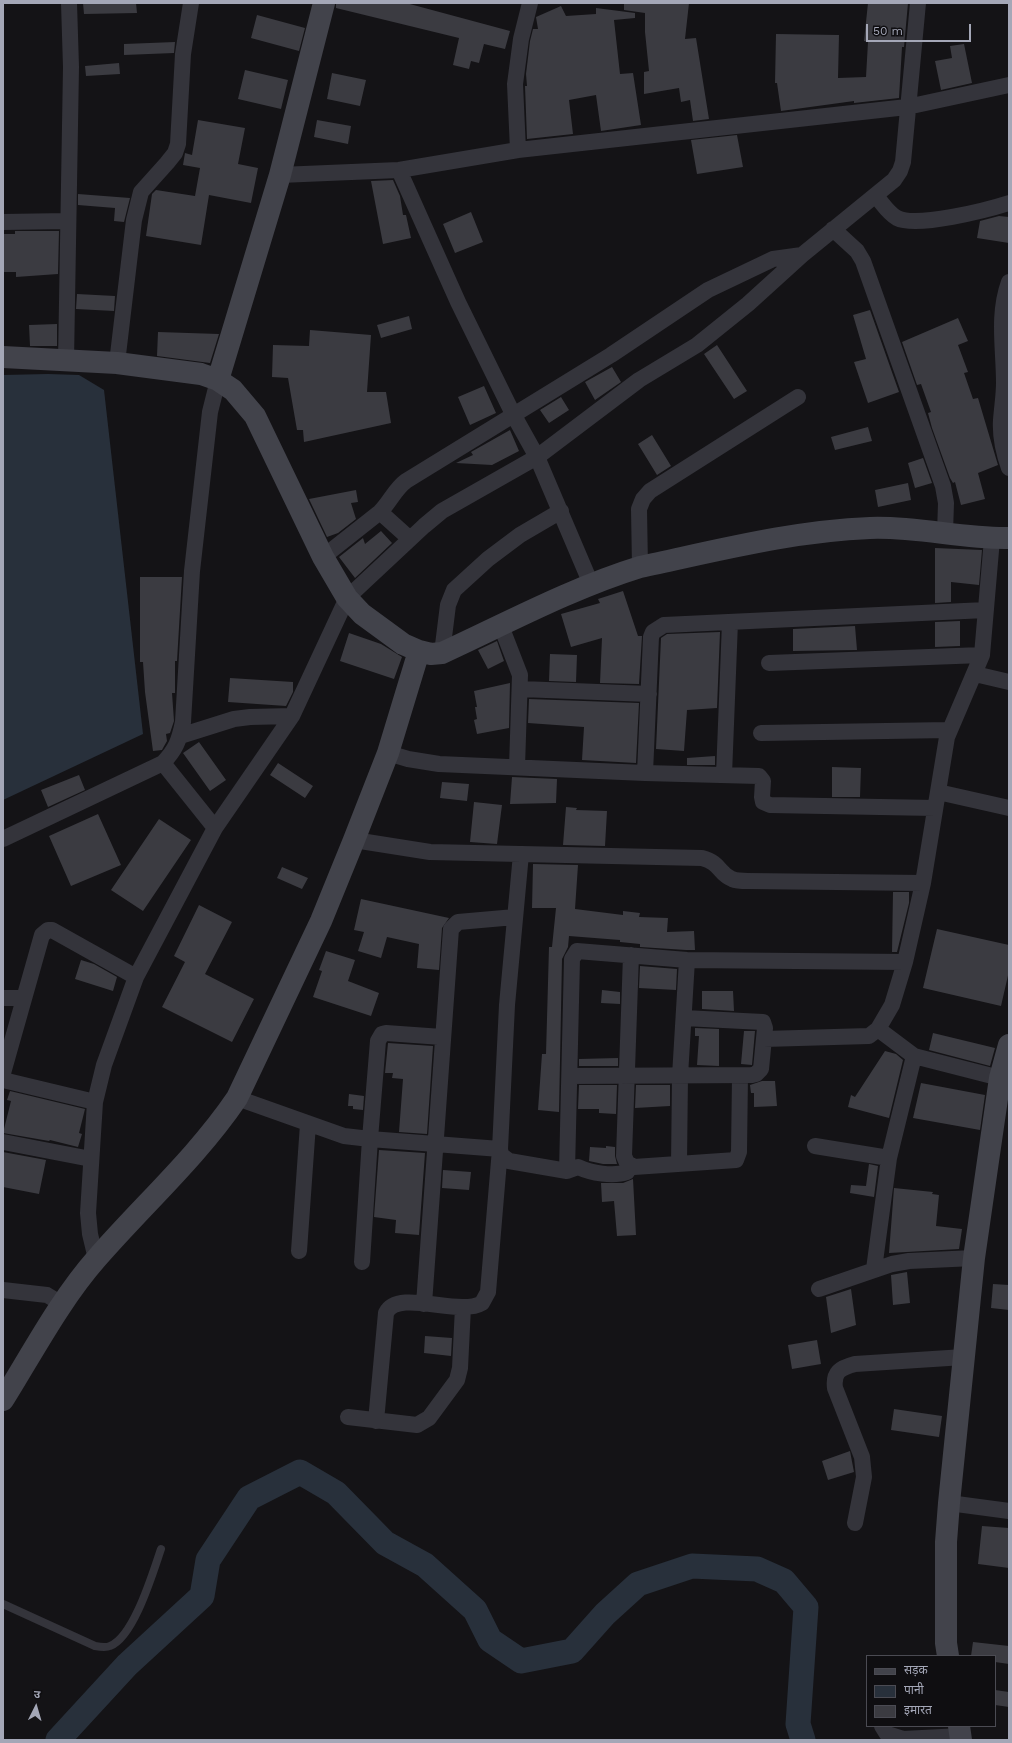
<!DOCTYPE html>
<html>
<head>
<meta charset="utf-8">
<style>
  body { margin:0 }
  #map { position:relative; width:1012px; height:1743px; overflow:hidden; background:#141316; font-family:"Work Sans","Noto Sans Devanagari",sans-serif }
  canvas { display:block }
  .frame { position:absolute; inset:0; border:4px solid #a4a7b7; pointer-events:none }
  .legend { position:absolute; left:866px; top:1655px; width:130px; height:72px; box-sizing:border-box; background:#0f0e11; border:1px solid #4b4b53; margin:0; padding:5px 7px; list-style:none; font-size:12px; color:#a4a7b7 }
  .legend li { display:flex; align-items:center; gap:8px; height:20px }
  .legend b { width:20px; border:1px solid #4b4b53 }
  .north { position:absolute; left:16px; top:1687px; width:40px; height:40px; -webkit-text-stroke:3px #0f0e11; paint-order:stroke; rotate:5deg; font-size:11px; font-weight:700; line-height:16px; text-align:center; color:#a4a7b7 }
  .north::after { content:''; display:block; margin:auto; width:14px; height:18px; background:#a4a7b7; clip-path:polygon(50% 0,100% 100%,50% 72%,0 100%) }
  .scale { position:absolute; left:866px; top:24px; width:105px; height:18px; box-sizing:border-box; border:2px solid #a4a7b7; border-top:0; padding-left:5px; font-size:12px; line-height:14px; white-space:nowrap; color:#a4a7b7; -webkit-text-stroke:3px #0f0e11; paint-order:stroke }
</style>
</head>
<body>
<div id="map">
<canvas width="1012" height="1743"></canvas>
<div class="frame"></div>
<ul class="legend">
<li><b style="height:5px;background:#42434b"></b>सड़क</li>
<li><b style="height:11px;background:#28303b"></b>पानी</li>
<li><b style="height:11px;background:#3b3b41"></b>इमारत</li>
</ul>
<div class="north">उ</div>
<div class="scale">50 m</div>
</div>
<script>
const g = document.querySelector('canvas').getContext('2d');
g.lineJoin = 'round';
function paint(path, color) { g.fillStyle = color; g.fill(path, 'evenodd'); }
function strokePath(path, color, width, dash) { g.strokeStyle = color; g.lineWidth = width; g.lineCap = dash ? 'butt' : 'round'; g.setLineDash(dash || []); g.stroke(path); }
const water = new Path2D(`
  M48 374 79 375 104 390 143 734 3 800V375Z`);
const river = new Path2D(`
  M58 1740 127 1665 202 1596 208 1560 249 1498 300 1472 336 1493 385 1543 425 1565 475 1610 490 1640 521 1661 572 1651 605 1614 638 1584 692 1566 757 1569 784 1581 806 1607 798 1724 803 1740`);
const building = new Path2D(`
  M83 3H136L137 13 84 14Z
  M336 3H406L510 31 505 49 484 44 479 63 471 61 469 69 453 65 459 38 336 8Z
  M624 3H689L685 39 696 38 709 119 693 121 690 100 681 102 679 88 644 94V72L649 71 645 32V13L624 10Z
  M868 3H908L904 47H902L899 98 854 103V101L781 111 777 83H775L776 34 839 35 838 78 866 77 868 42 864 41Z
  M561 6 566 16 596 14V8L635 13V18L614 20 620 74 633 73 641 125 601 131 596 95 569 100 573 134 527 139 525 86H527L526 74 530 41 533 29H538L536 17Z
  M257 15 305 28 299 51 251 38Z
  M175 42 174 53 124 55V44Z
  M964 44 972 83 941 90 935 61 952 58 950 46Z
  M119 63 120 74 86 76 85 66Z
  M245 70 288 80 281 109 238 99Z
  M332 73 366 80 360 106 327 99Z
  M198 120 245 128 238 164 258 168 251 203 209 195 201 245 146 236 152 194 156 190 195 196 200 168 183 165 185 153 192 155Z
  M317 120 351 126 348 144 314 137Z
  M737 135 743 167 697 174 691 140Z
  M393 180 400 196 403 215H406L411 238 383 244 371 181Z
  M78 194 130 198 124 222 114 221 115 208 78 205Z
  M471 212 483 242 455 253 443 224Z
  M999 216 1009 217V243L977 238 980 221Z
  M15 231H59L58 274 16 277V272H3V234H15Z
  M77 294 115 296 114 311 76 309Z
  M870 310 899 392 868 403 854 362 866 359 853 315Z
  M409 316 412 329 381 338 377 325Z
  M958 318 968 341 958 345 968 372 964 373 973 399 978 398 998 465 978 473 985 499 961 505 955 482 953 483 950 478 932 428 928 413 931 412 921 384 917 385 902 342Z
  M57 324V346H30L29 325Z
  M310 330 371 335 367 392H386L391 423 304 442 303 430H297L288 378 272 377 273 345 309 346Z
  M158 332 219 334 210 363 157 356Z
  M717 345 747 391 734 399 704 354Z
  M612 367 621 382 595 400 585 382Z
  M484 386 496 413 470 425 458 397Z
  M561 397 569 410 549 423 540 410Z
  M868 427 872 441 835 450 831 437Z
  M510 430 519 451 492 465 456 463 473 455 471 452Z
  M652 435 671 466 657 475 638 444Z
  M923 458 932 483 915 488 908 463Z
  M908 483 911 500 878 507 875 490Z
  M356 490 358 502 351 503 356 519 338 533 327 537 309 499Z
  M381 531 392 543 355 578 339 557 363 538 365 544Z
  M935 548 982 550 979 585 951 582V602L935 603Z
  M140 577H182L177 661H175V693H172L174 721 170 733 166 734 167 741 163 748 162 750 153 751 145 692 143 662H140Z
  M623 591 638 636H642L639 684 600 683 602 638 571 647 561 614 600 603 598 599Z
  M960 621V646L935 647V622Z
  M855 626 857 650 793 651V629Z
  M720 632 717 708 687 710 684 751 656 749 661 638 667 634Z
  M349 633 381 644 402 657 394 679 340 661Z
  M497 641 504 661 488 669 478 650Z
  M550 654 577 655 576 682 549 681Z
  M230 678 293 682V692L286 706 228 702Z
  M510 683 509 728 477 734 474 720 477 719 475 707H477L474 691Z
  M529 699 639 703 636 763 582 760 584 727 528 723Z
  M199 742 226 780 210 791 183 753Z
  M715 756V765H687V758Z
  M278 763 313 786 305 798 270 775Z
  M832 767 861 768 860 797H832Z
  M79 775 85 790 48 807 41 790Z
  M512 777 557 779 556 803 510 804Z
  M442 782 469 784 467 801 440 798Z
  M474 802 502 805 497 844 470 842Z
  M566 807 577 808 576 810 607 811 605 846 563 845Z
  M98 814 121 865 71 886 49 836Z
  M159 819 191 840 143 911 111 890Z
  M533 864 578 865 575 909 623 915V911L640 913 639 917 668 918 667 932 694 931 695 950H686L640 947V944L620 942V940L569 936 568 947 562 959 559 1112 538 1110 542 1054H546L549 947H552L556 908H532Z
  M282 867 308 878 302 889 277 878Z
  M893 892H909V903L897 952H892Z
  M361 899 449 918 442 928 439 970 417 968 419 944 387 937 381 958 358 951 364 932 354 930Z
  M199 905 232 922 205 974 254 999 232 1042 162 1007 185 962 174 956Z
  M937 929 1009 945V971L1001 1006 923 988Z
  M326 951 355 960 348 981 379 993 371 1016 313 997 322 971 319 970Z
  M81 960 94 964 117 977 113 991 75 979Z
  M640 966 677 969 676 990 639 988Z
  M602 990 620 992V1004L601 1003Z
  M702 991H733L734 1011 702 1009Z
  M695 1028 719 1029V1066L697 1065 699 1036H695Z
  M744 1031H755L752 1065 741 1064Z
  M933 1033 995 1048 990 1066 929 1050Z
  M388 1043 433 1046 427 1134 399 1132 403 1079 392 1078 393 1073H385Z
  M885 1051 896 1054 903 1060 889 1118 848 1107 851 1095 855 1097Z
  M618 1058V1066H579V1059Z
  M762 1081H775L777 1106 754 1107V1093H751L750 1085Z
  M921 1083 985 1095 980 1130 913 1118Z
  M579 1085H617L616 1114 599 1113V1109H578Z
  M636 1085H670V1106L635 1108Z
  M10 1091 85 1109 79 1133 82 1134 78 1147 50 1140 49 1141 3 1133 11 1101 7 1100Z
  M349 1094 364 1096 363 1110 353 1109V1106H348Z
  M606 1146 615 1147V1156L617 1164H603L589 1161 590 1147 606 1148Z
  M379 1150 425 1153 419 1235 395 1233 396 1220 374 1217Z
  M3 1152 46 1160 39 1194 3 1187Z
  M869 1164 878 1166 874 1197 850 1193 851 1185 866 1186Z
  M443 1170 471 1172 469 1190 442 1188Z
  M633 1179 636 1235 617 1236 614 1201 602 1202 601 1183H623Z
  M894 1188 933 1192 932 1194 939 1195 936 1226 962 1229 959 1249 889 1253Z
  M907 1272 910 1303 893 1305 891 1275Z
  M993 1284 1009 1285V1310L991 1308Z
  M851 1289 856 1325 831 1333 826 1297Z
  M425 1336 452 1338 451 1356 424 1353Z
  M817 1340 821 1364 792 1369 788 1345Z
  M894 1409 942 1416 939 1437 891 1430Z
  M850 1451 854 1472 828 1480 822 1461Z
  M982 1526 1009 1528V1568L978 1564Z
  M973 1642 1009 1646V1664L995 1662V1656H971Z
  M995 1690 1009 1692V1707L995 1705Z`);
const lane = new Path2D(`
  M3 1604 95 1646C100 1647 106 1648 110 1646 134 1637 153 1572 161 1549`);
const street = new Path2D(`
  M518 150 515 84 521 39 530 3
  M399 170 458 302 513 414 537 457 591 584
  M280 175 399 170 518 150 907 107 1009 85
  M876 196C883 204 888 213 897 218 917 228 987 210 1009 203
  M3 222 68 221
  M833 229 857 251 863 261 943 486 946 503 945 533
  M1009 282C997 315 1004 349 1004 383 1004 395 1002 407 1001 420 1000 435 1004 454 1009 468
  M66 361 71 67 69 3
  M117 363 134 220 141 192 167 163 175 153 178 144 183 54 191 3
  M380 512 410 539
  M323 557 380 512C390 502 395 489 406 481L611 355 708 290 773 259 802 255
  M640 567 639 509 643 499 650 491 798 397
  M501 626 520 675 517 767
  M442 653 448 605 454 590 488 559 520 535 561 511
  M769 663 982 655
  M975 674 1009 682
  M521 689 649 694
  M761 733 949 730
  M180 736 234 719 250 717 292 716
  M388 753 408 759 439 764 645 773 759 776 763 781 762 797 763 802 770 805 935 808
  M163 763 215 828
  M645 773 651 637 653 632 664 625 986 610
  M724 775 730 622
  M938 792 1009 808
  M3 839 163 763C176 749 179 741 183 722L192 571 210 412 218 380
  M354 840 430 852 702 858C721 863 718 873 732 879 737 881 743 881 748 881L923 883
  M631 955 624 1156 627 1163 634 1167 736 1160 739 1152 740 1076
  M3 998H23
  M878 1029 914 1056 1000 1078
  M764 1039 869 1036 878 1029 892 1005 905 962 923 883 947 737 982 655 992 539
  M3 1073 42 935 48 930H52L136 977
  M570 1076 752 1075 756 1074 761 1069 765 1028 763 1022 684 1018
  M3 1080 95 1102
  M237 1098 344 1136 370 1139 500 1149 501 1155 509 1161 567 1171 578 1167C591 1173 613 1177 627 1172
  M3 1142 91 1159
  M815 1146 889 1158
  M679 1164 680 1076 687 960
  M567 1171 572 959 577 951 687 960 905 962
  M299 1251 308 1124
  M96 1259 90 1234 88 1213 95 1102 104 1065 136 977 215 828 292 716 347 598 424 526 442 511 537 457 639 380 697 345 748 304 802 255 894 180 900 171 903 162 918 3
  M362 1262 370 1139 378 1041 382 1034 386 1033 442 1037
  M874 1269 889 1158 914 1056
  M819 1289 892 1264 909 1261 974 1258
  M3 1290 47 1295 62 1304
  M424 1304 451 929 458 922 515 917
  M348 1417 417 1425 429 1418 457 1380 460 1368 463 1307
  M376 1421 386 1313C398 1288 459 1317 482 1303L488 1292 500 1149 507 1005 521 854
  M949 1503 1009 1511
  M855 1523 864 1477 862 1457 835 1388C833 1372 840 1368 855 1364L964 1357
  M882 1726 887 1734 903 1739 961 1736`);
const secondary = new Path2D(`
  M3 357 117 363 201 374 218 380 233 390 255 416 323 557 347 598 362 614 403 644 419 651 431 654 442 653C507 623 572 588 640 567 716 551 792 531 870 528 917 526 962 539 1009 538
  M218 380 280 175 324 3
  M3 1400C33 1352 60 1300 97 1258 143 1205 197 1157 237 1098L321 921 354 840 388 753 419 651
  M948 1656 946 1643V1542L949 1503 974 1258 1000 1078 1009 1045
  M959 1726 961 1740`);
paint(water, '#28303b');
strokePath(river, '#28303b', 25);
paint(building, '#3b3b41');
strokePath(lane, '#34343b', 8);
strokePath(street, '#34343b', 16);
strokePath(secondary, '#42434b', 22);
</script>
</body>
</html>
